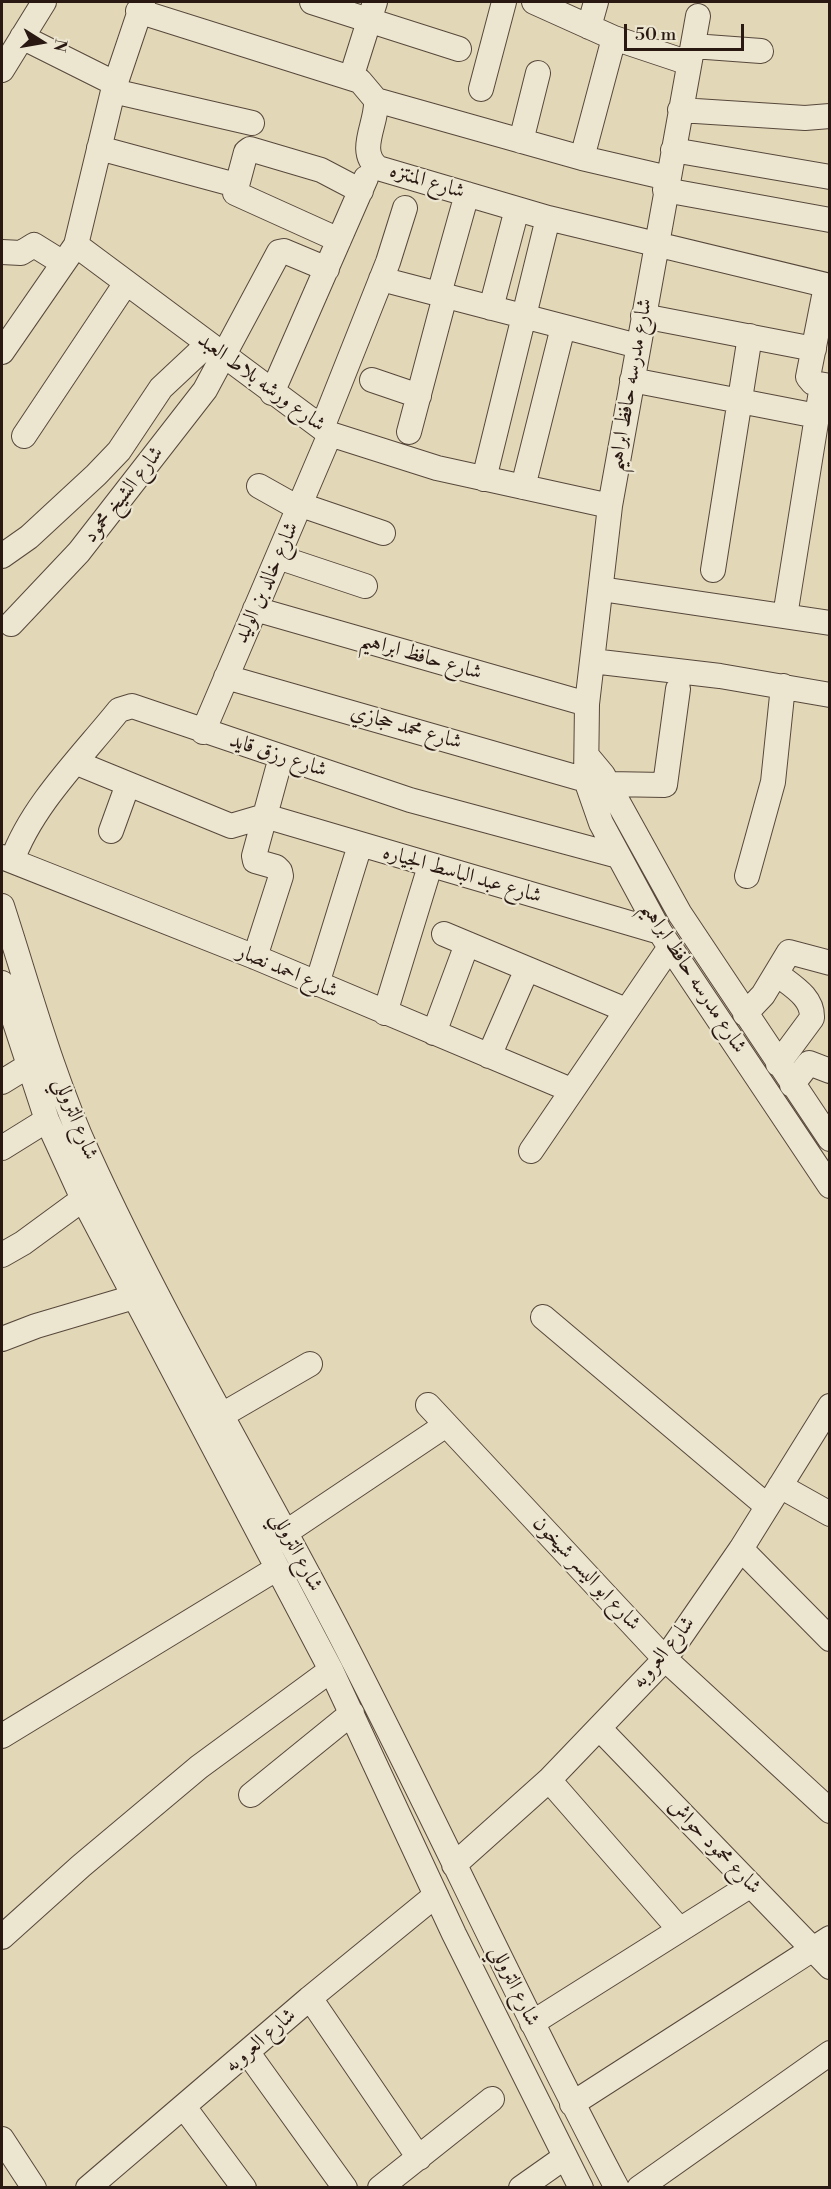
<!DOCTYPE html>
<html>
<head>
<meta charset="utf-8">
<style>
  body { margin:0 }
  #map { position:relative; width:831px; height:2189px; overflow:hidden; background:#e2d7b7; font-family:"Libre Bodoni",serif }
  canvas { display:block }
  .frame { position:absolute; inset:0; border:3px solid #291912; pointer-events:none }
  .north { position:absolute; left:12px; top:12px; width:60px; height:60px; -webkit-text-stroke:4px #ece5d0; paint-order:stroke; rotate:101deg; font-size:16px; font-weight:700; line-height:24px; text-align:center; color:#291912 }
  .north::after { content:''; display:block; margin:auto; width:21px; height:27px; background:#291912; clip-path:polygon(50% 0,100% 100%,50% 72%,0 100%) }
  .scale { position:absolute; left:624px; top:24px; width:120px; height:27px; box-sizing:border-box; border:3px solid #291912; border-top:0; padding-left:8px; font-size:18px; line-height:21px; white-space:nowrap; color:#291912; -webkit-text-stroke:4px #ece5d0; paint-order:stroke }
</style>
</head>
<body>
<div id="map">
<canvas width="831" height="2189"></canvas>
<div class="frame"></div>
<div class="north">N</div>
<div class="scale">50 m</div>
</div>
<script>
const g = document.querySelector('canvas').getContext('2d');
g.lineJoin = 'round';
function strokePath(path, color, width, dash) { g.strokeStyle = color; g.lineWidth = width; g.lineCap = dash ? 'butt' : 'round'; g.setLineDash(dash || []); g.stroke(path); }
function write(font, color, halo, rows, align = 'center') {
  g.font = font + ' "Libre Bodoni",Amiri,serif'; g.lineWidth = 4.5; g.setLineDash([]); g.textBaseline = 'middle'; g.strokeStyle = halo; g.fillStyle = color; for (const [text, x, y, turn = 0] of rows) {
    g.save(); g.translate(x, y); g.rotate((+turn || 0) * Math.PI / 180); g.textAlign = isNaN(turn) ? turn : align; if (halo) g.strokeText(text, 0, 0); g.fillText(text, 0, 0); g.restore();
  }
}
const minor = new Path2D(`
  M312 2 459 49
  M534 2 614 38 689 63
  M138 11 360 81 376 100C378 123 356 151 378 168L548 218 830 286
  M698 16 610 506 587 704 586 780 601 823 660 932 830 1186
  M589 27 596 2
  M22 37 116 84
  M693 46 761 51
  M2 70 44 2
  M351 78 375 2
  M481 89 504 2
  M113 91 252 123
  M376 100 582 158 668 178
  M680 110 805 118 830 116
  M521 141 538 73
  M99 148 236 185
  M673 150 830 177
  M582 158 614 38
  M665 190 830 220
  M339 240 235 193 246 152 250 149 321 170 361 191
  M76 245 330 434 437 468 610 506
  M2 252 21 253 34 245 63 263
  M381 279 638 346
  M826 286 808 377 813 383 830 386
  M439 294 467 194
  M491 308 517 209
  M643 316 814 349
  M2 352 76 245 113 91 143 2
  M372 380 419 396
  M632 380 817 416
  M272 393 366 178
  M322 428 388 262 405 208
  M409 432 445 296
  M24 436 126 283
  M484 479 548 218
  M259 486 300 509
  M523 487 563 327
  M301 505 383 533
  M2 556 29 537 96 475 119 451 161 388 208 344
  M278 557 365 586
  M713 570 750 336
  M601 589 830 623
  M255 609 587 704
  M785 616 822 385
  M11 624 79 552 205 390 279 252 284 251 327 269
  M592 661 720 676 830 695
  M226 677 586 780
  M203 732 330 434
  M588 757 603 775 680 914 830 1139
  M77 763 231 826 265 816 660 932
  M608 784 665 785 678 689
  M111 831 128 784
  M2 857 255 957 571 1090
  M12 861C31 806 83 755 119 710L132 706 410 800 618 856
  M747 876 773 782 783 686
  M2 906C29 989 52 1076 89 1156 162 1316 253 1468 335 1625 432 1811 518 2002 617 2188
  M444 934 626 1010
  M255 957 281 876 280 871 276 867 255 861 254 856 281 757
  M777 974C792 986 813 997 812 1018L778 1064
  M2 983 47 1120 83 1199 331 1670 454 1934 581 2188
  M317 984 360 845
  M385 1013 430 866
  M745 1014 763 995 789 952 830 963
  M434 1033 467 944
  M489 1056 527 969
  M2 1082 28 1066
  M792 1085 809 1063 830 1071
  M2 1148 47 1120
  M531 1151 670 947
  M2 1255 23 1243 83 1199
  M543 1317 767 1506
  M2 1339 36 1326 134 1297
  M428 1405 665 1659 830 1811
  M222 1415 310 1364
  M780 1486 830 1514
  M285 1533 446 1425
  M741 1549 830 1639
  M599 1728 830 1967
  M2 1736 276 1569
  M549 1780 680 1930
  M251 1795 352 1713
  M454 1865 549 1780 665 1659 741 1549 830 1406
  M2 1937 81 1866 199 1767 331 1670
  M310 1998 419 2158
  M532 2023 751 1885
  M248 2053 345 2188
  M572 2104 830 1938
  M184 2107 244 2188
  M2 2139 34 2188
  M88 2188 310 1998 436 1895
  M380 2188 492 2099
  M521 2188 565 2157
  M639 2188 830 2053`);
const streetNames = [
  ["شارع المنتزه",427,182,17],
  ["شارع ورشه بلاط العبد",261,383,36],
  ["شارع مدرسه حافظ ابراهيم",631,385,-80],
  ["شارع الشيخ محمود",124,495,-52],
  ["شارع خالد بن الوليد",267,583,-66],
  ["شارع حافظ ابراهيم",421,657,16],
  ["شارع محمد حجازي",406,728,16],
  ["شارع رزق قايد",278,756,18],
  ["شارع عبد الباسط الجياره",462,875,16],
  ["شارع احمد نصار",287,972,23],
  ["شارع مدرسه حافظ ابراهيم",693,978,57],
  ["شارع التروللي",75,1119,68],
  ["شارع التروللي",296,1552,62],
  ["شارع ابو اليسر شيخون",586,1574,47],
  ["شارع العروبه",664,1653,-51],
  ["شارع محمود حواش",714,1847,46],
  ["شارع التروللي",514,1986,64],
  ["شارع العروبه",261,2041,-41]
];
strokePath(minor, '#57483b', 26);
strokePath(minor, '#ece5d0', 24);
write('21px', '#291912', '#ece5d0', streetNames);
</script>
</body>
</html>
